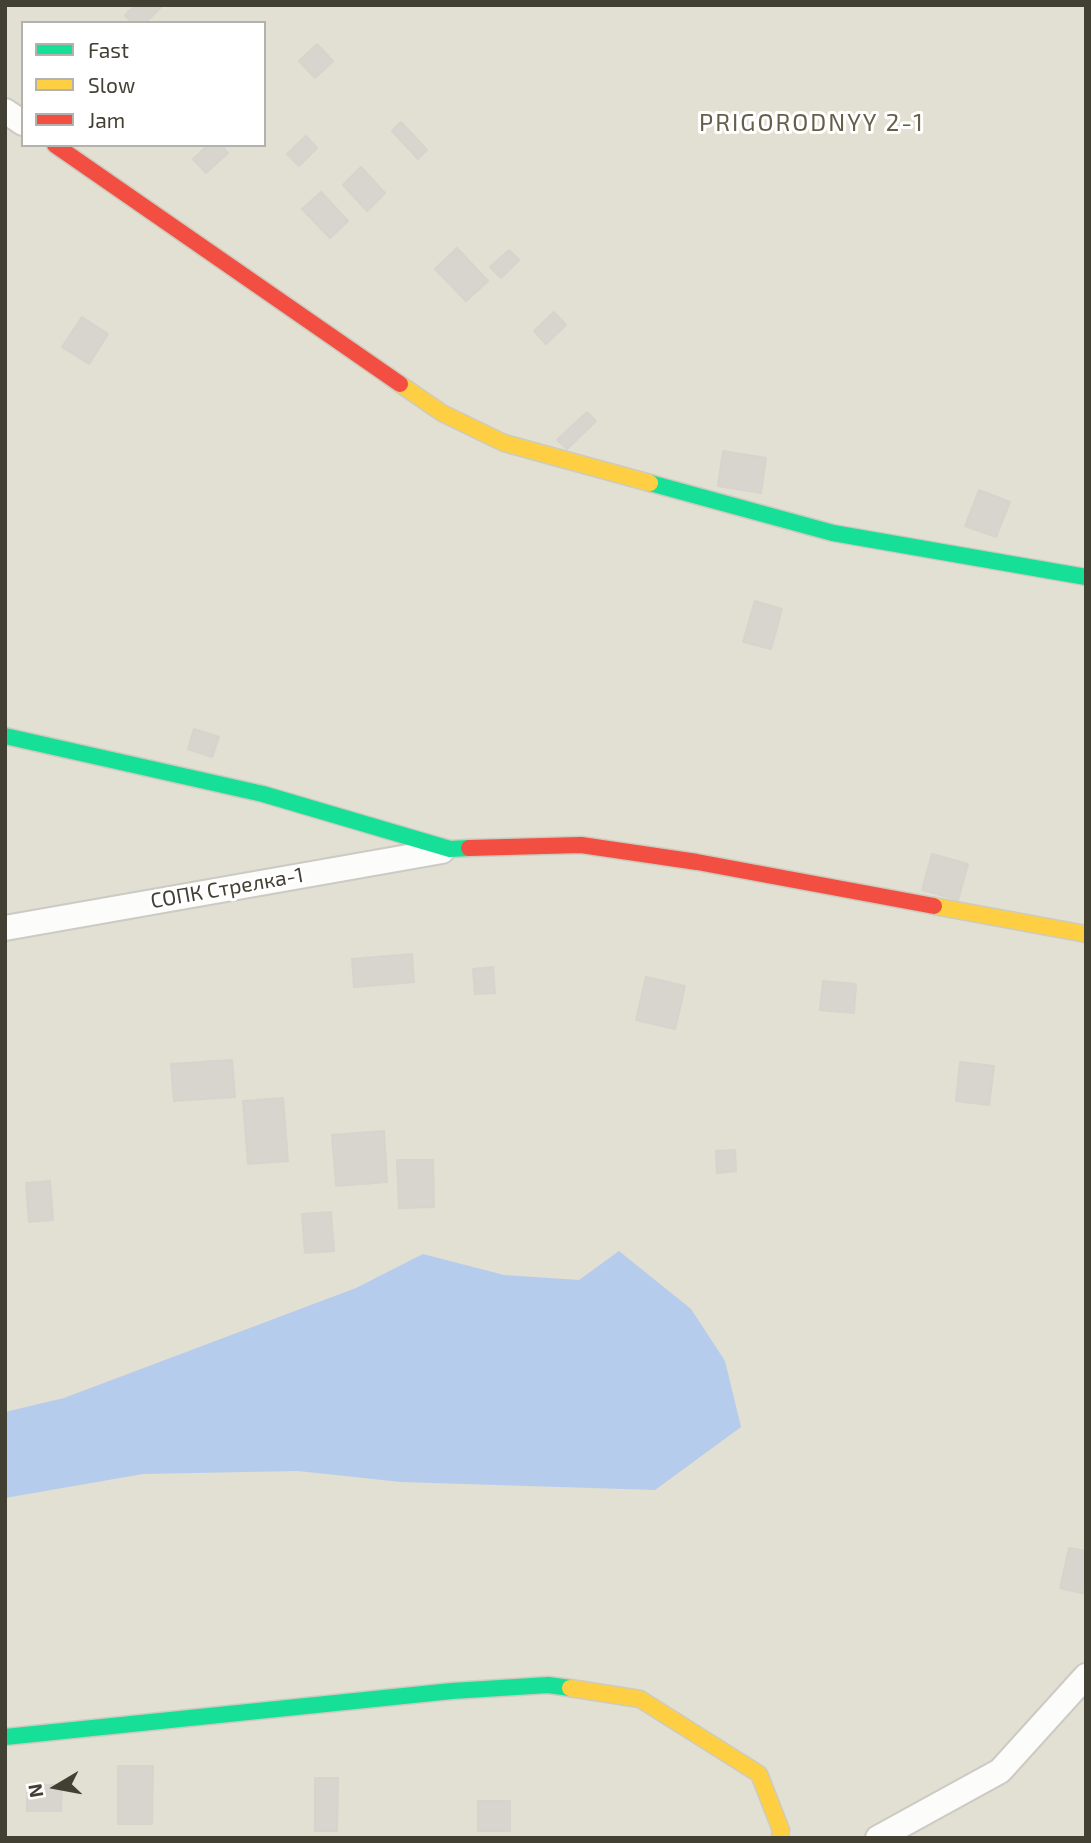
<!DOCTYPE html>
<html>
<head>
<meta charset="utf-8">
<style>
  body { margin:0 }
  #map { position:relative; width:1091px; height:1843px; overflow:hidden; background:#eeece6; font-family:"Exo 2",sans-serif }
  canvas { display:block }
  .frame { position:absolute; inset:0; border:7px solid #423f33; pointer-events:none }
  .legend { position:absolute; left:21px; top:21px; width:245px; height:126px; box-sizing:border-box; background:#fff; border:2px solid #b3b2ad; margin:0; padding:9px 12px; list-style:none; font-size:21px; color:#423f33 }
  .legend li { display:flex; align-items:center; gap:14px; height:35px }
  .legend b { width:35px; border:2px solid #b3b2ad }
  .north { position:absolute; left:21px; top:1752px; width:70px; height:70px; -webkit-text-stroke:5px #fff; paint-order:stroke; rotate:260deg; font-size:19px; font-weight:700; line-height:28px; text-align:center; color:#423f33 }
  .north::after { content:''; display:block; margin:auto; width:24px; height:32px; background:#423f33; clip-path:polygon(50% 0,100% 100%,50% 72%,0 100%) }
</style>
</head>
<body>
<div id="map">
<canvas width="1091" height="1843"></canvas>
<div class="frame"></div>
<ul class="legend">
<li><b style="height:9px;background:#16e098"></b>Fast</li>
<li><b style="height:9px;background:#ffcf43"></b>Slow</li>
<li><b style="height:9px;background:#f24e42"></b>Jam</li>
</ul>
<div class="north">N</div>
</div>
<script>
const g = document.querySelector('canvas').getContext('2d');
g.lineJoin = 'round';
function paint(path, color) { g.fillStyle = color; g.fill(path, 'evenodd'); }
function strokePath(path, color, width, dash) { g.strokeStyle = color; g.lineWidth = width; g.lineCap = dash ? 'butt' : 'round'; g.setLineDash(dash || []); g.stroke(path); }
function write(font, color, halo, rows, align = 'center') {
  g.font = font + ' "Exo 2",sans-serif'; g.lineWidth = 6; g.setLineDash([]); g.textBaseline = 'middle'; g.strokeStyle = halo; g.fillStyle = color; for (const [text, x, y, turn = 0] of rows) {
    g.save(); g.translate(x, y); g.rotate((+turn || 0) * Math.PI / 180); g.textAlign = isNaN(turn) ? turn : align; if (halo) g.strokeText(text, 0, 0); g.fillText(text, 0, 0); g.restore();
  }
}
const residential = new Path2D(`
  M5 5H1086V1838H5ZM23 23H264V145H23Z`);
const water = new Path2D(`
  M619 1251 691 1309 725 1361 741 1427 655 1490 401 1482 298 1471 143 1474 5 1498V1412L64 1398 356 1288 423 1254 504 1275 579 1280Z`);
const building = new Path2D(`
  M136 5H159L161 7 145 23H132L125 15Z
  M317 44 333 61 315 78 299 61Z
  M401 122 427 150 418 159 392 131Z
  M306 136 317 148 299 166 287 154Z
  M208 145H221L228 153 206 173 193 159Z
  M361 167 385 193 367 211 343 185Z
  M321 192 348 221 330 238 302 209Z
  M457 248 488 281 466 301 435 269Z
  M509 250 519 260 501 278 490 267Z
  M554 312 566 325 546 344 534 331Z
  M82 317 108 334 89 364 62 347Z
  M587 412 596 421 567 449 557 440Z
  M723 451 766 458 761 493 718 486Z
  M979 490 1010 502 996 537 965 526Z
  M755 601 782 609 771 649 743 642Z
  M194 729 219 737 212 757 188 749Z
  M932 854 968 864 958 900 922 890Z
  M412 954 414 982 354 987 352 959Z
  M493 967 495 993 475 994 473 969Z
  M646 977 685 986 675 1029 636 1020Z
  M823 981 856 984 854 1013 820 1010Z
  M232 1060 235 1097 174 1101 171 1064Z
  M960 1062 994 1066 989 1105 956 1101Z
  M283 1098 288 1161 248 1164 243 1101Z
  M384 1131 387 1182 336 1186 332 1135Z
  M735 1150 736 1171 717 1173 716 1151Z
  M397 1160H433L434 1207 399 1208Z
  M50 1181 53 1220 29 1222 26 1183Z
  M331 1212 334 1251 305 1253 302 1214Z
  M1069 1548 1086 1551V1594L1060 1588Z
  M118 1766H153L152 1824H118Z
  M315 1778H338L337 1831H315Z
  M27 1785H62L61 1811H27Z
  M478 1801H510V1831H478Z`);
const street = new Path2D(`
  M5 111 23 123
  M5 928 442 851
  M878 1838 1000 1771 1086 1676`);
const fast = new Path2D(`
  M650 483 833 533 1086 577
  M5 736 263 794 450 849 469 848
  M5 1737 452 1691 548 1685 570 1688`);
const slow = new Path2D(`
  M400 384 442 413 504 443 650 483
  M934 906 1086 934
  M570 1688 640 1699 759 1774 781 1830 780 1838`);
const jam = new Path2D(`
  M55 145 400 384
  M469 848 581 845 697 862 934 906`);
const streetNames = [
  ["СОПК Стрелка-1",227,888,-10]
];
const quarterNames = [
  ["PRIGORODNYY 2-1",812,123]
];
paint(residential, '#e2dfd3');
paint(water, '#b6ccec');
paint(building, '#d7d5ce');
strokePath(building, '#d6d4cc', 2);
strokePath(street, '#cccac3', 28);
strokePath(fast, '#cdcbbd', 19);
strokePath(slow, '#cdcbbd', 19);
strokePath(jam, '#cdcbbd', 19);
strokePath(street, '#fcfcfb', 24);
strokePath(fast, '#16e098', 16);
strokePath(slow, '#ffcf43', 16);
strokePath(jam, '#f24e42', 16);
write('21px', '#423f33', '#fff', streetNames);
g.letterSpacing = '2px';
write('24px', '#655f4a', '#fff', quarterNames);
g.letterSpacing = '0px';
</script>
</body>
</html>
